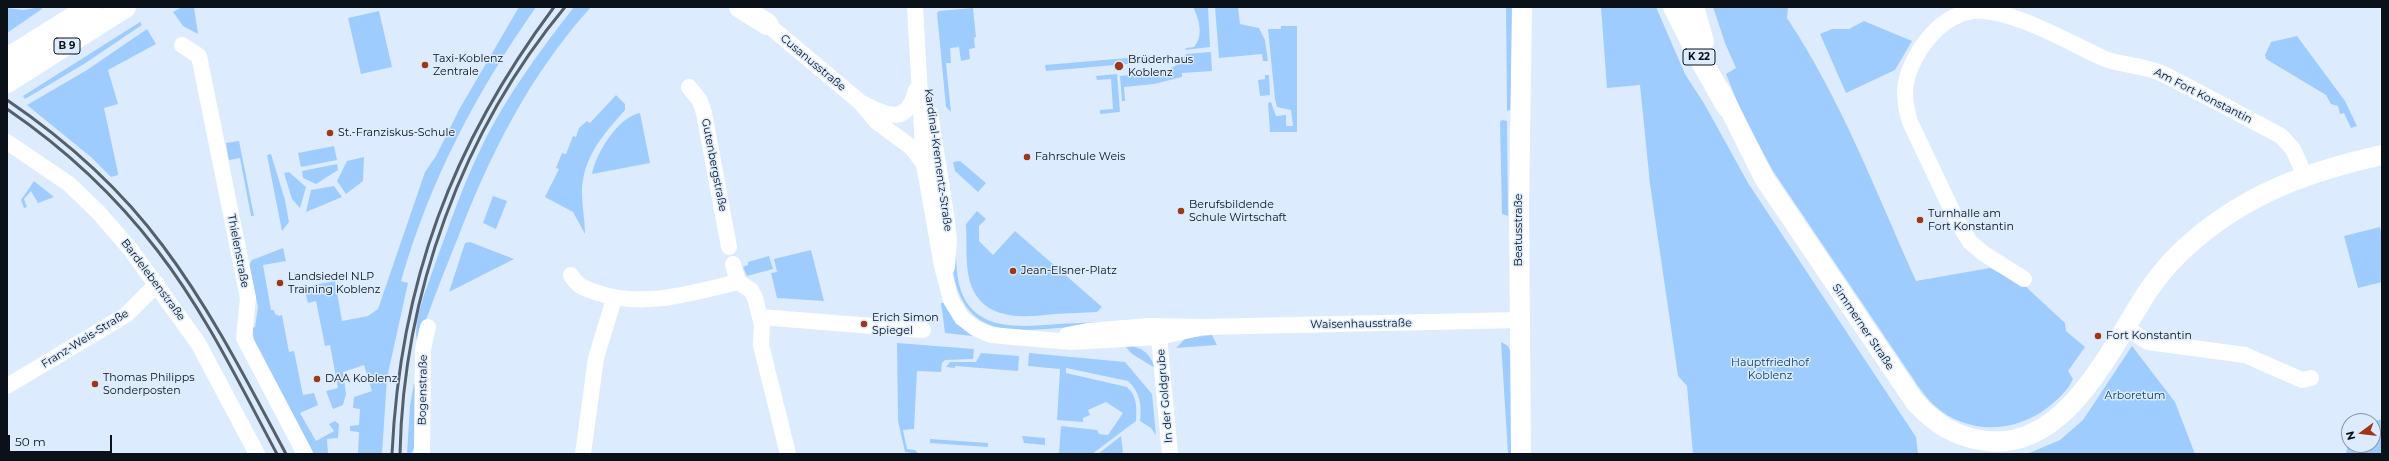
<!DOCTYPE html>
<html>
<head>
<meta charset="utf-8">
<style>
  body { margin:0 }
  #map { position:relative; width:2389px; height:461px; overflow:hidden; background:#dcecfe; font-family:Montserrat,sans-serif }
  canvas { display:block }
  .frame { position:absolute; inset:0; border:8px solid #0a1118; pointer-events:none }
  .north { position:absolute; left:2341px; top:413px; width:40px; height:40px; box-sizing:border-box; background:#dcecfe; border:1px solid #8894a2; border-radius:50%; rotate:255deg; font-size:11px; font-weight:700; line-height:16px; text-align:center; color:#0a1118 }
  .north::after { content:''; display:block; margin:auto; width:14px; height:18px; background:#9e361a; clip-path:polygon(50% 0,100% 100%,50% 72%,0 100%) }
  .scale { position:absolute; left:8px; top:435px; width:104px; height:18px; box-sizing:border-box; border:2px solid #0a1118; border-top:0; padding-left:5px; font-size:12px; line-height:14px; white-space:nowrap; color:#0a1118; -webkit-text-stroke:3px #dcecfe; paint-order:stroke }
</style>
</head>
<body>
<div id="map">
<canvas width="2389" height="461"></canvas>
<div class="frame"></div>
<div class="north">N</div>
<div class="scale">50 m</div>
</div>
<script>
const g = document.querySelector('canvas').getContext('2d');
g.lineJoin = 'round';
function paint(path, color) { g.fillStyle = color; g.fill(path, 'evenodd'); }
function strokePath(path, color, width, dash) { g.strokeStyle = color; g.lineWidth = width; g.lineCap = dash ? 'butt' : 'round'; g.setLineDash(dash || []); g.stroke(path); }
function write(font, color, halo, rows, align = 'center') {
  g.font = font + ' Montserrat,sans-serif'; g.lineWidth = 3; g.setLineDash([]); g.textBaseline = 'middle'; g.strokeStyle = halo; g.fillStyle = color; for (const [text, x, y, turn = 0] of rows) {
    g.save(); g.translate(x, y); g.rotate((+turn || 0) * Math.PI / 180); g.textAlign = isNaN(turn) ? turn : align; if (halo) g.strokeText(text, 0, 0); g.fillText(text, 0, 0); g.restore();
  }
}
const green = new Path2D(`
  M41 7 42 9 7 33V8L23 10Z
  M182 7H194L198 34 183 26 173 12Z
  M519 7H536C476 93 430 180 401 281L408 283 387 378 382 454H358L359 432 350 431V426L359 425 360 409 353 408 354 397 372 391 364 365 343 372 346 394 343 405 333 409 326 391 338 388 330 345 325 346 316 301 308 303 304 287 335 281 342 321 368 316 378 309 425 172 436 156 460 108Z
  M574 7H591C529 76 490 154 457 240 443 275 429 309 418 345 411 324 427 288 434 267 449 226 463 184 482 146 506 97 541 49 574 7Z
  M1193 7H1208L1210 47 1185 50 1186 48 1194 47C1204 36 1199 19 1193 7Z
  M1215 7H1238L1240 24 1259 28 1265 40 1268 61H1263L1262 54 1219 58Z
  M1506 7H1514L1512 109 1507 111Z
  M1601 7H1656L1685 74 1705 105 1748 183 1916 437 1918 454H1693L1687 386 1678 376 1650 184 1640 85 1607 88Z
  M1713 7H1788L1787 18C1841 99 1876 192 1916 281L1990 268 2024 285 2065 323 2066 331 2085 347 2068 371 2073 379C2068 391 2057 400 2047 408 2015 433 1967 435 1935 406 1927 399 1920 389 1914 380L1773 171 1743 116 1726 74 1736 68 1725 43Z
  M973 8 976 37 974 38 975 48 969 49 970 59 961 61 959 47 950 48 951 63H946L951 112 946 107 937 13 939 11Z
  M379 11 392 67 361 74 348 18Z
  M1864 21 1912 41 1895 70 1846 93 1820 34 1832 29H1849Z
  M140 22 142 25 84 64 25 99 23 96Z
  M1281 26H1297V132H1270L1268 103 1271 102 1276 116 1286 115V126H1293L1291 110 1277 107 1275 99 1268 29H1281Z
  M147 29 156 44 108 70 118 104 104 108 118 173V175L111 177 91 157 27 105 87 70Z
  M2297 36 2345 101 2357 126 2351 128 2344 113 2340 114 2338 106 2331 104 2326 95 2266 59 2265 55 2271 42Z
  M1211 52 1212 71 1182 73V77L1154 84 1124 87 1125 101H1122L1120 76C1142 73 1174 77 1186 54Z
  M1150 56V62L1046 71 1045 65Z
  M1117 74 1120 112 1100 114V110L1113 109 1111 79 1097 80 1096 76Z
  M1265 75H1269L1270 95 1260 96 1258 80 1265 79Z
  M616 95 625 104V110C603 135 582 158 582 193 582 207 585 220 585 234L573 212 545 197 559 169 556 168 562 153 566 154 573 136 576 137 579 128 587 121 590 123Z
  M640 113 650 163 592 174C596 153 618 117 640 113Z
  M1502 120 1507 121 1508 216 1502 214 1500 122Z
  M239 141 254 216H251L240 158 229 160 226 143Z
  M334 146 337 160 301 167 298 153Z
  M271 154 285 200 289 222 282 231 267 155Z
  M364 157 363 181 346 194 337 181 347 161Z
  M960 161 986 183 978 192 955 171 953 162Z
  M337 164 338 170 316 184 303 178 302 171Z
  M289 172 306 187 300 208 292 199 284 173Z
  M34 181 54 197 38 203 31 191 24 199 27 207 24 208 21 200Z
  M334 186 342 197 306 212 311 190Z
  M493 196 507 201 496 229 483 223Z
  M977 211 986 219 979 226V241L993 255 1015 231 1102 307 1097 312C1083 313 1069 313 1055 314 1022 318 982 321 970 282 965 265 967 242 966 224Z
  M955 223C956 243 955 265 959 284 971 333 1020 327 1058 324 1072 323 1087 323 1101 322V326C1087 327 1072 327 1058 328 1015 331 972 337 956 285 951 269 953 242 952 224Z
  M2380 227 2382 236V282L2358 288 2344 236Z
  M470 242 514 259 449 292 465 243Z
  M283 248 286 261 263 265 271 310H274L275 314 279 316 282 315 289 352 294 351 303 395 314 393 318 405 300 413 316 441 334 431 329 424 335 421 339 424 338 438 327 439 328 454H313L255 345 252 328 255 327 258 307 249 265 252 260Z
  M811 250 824 301 777 298 771 273 777 272 774 259Z
  M769 256 773 269 747 276 743 267 748 265V262Z
  M941 303H944L954 319 973 336 945 333Z
  M1212 335 1217 345 1176 348 1186 338Z
  M1501 342 1508 346 1511 353 1513 454H1508Z
  M897 343 974 349 973 359 945 360 942 363 941 372 917 371 914 429 903 430 907 449 915 450 919 454 905 452 898 421Z
  M1124 345C1140 346 1150 352 1155 368L1132 354Z
  M2132 346 2175 402 2195 454H2027L2060 440 2083 420Z
  M981 353 1019 356 1018 371 955 366V368L946 367 950 362H976Z
  M1029 353 1125 362 1152 394 1156 435 1151 428 1140 421C1142 405 1140 392 1128 381L1066 368V373L1127 387C1137 395 1137 409 1136 421L1092 454H1059L1061 426 1097 430 1099 434 1108 435 1123 413 1106 402 1088 410 1090 415 1083 418V422L1057 420 1060 369 1028 366Z
  M414 383 416 394 415 446 411 454H407L410 406Z
  M2382 419V454H2346L2349 439V445H2373V422Z
  M1022 436 1045 438V445L1024 443Z
  M1121 436 1123 454H1098Z
  M930 439 988 443V447L930 443Z`);
const minor = new Path2D(`
  M915 7 924 164 942 266 951 300 962 318 975 328 991 335 1071 342 1159 337 1203 327
  M767 24 860 102 877 122 911 147 924 164
  M182 45 199 56 248 298 244 338 305 454
  M689 87 700 101 704 113 729 247
  M864 104C890 118 908 123 916 90
  M930 113 947 221 949 241 947 267
  M7 142 69 184 99 213 131 250 198 343 257 454
  M733 264 738 282 751 290 755 298 762 325 761 345 788 454
  M571 275C577 286 584 288 595 292 643 309 690 293 738 282
  M2024 279 1983 253 1970 242 1957 221 1910 122C1901 92 1904 75 1921 48 1934 29 1950 14 1973 11 2009 7 2070 43 2103 58 2118 65 2141 65 2158 72 2171 77 2184 85 2196 91 2225 106 2253 121 2281 136L2293 149 2305 176
  M760 317 923 330
  M2125 327 2148 342 2245 355 2302 380 2311 378
  M1154 330 1159 337 1170 454
  M1067 335 1088 331 1149 326 1203 327 1519 320
  M7 386 126 315 157 284
  M422 454 423 349 428 327
  M583 454 596 358 614 299`);
const tertiary = new Path2D(`
  M1720 90 1764 178 1915 402C1935 424 1957 438 1987 441 2067 450 2111 347 2148 291 2161 272 2177 254 2194 240 2250 192 2311 171 2382 155
  M1521 454 1519 208 1522 7`);
const trunk = new Path2D(`
  M740 7 767 24
  M1674 7 1702 62 1727 106
  M1693 7 1703 42
  M7 59 90 7
  M7 82 125 7`);
const rail = new Path2D(`
  M7 100C66 140 120 188 163 246 211 310 248 383 286 454
  M7 109C64 148 115 195 157 250 205 312 240 385 277 454
  M392 454C400 283 452 144 554 7
  M400 454C403 295 463 130 565 7`);
const markers = [
  [425,65,4,"#9e361a"],
  [1119,66,5,"#9e361a"],
  [330,133,4,"#9e361a"],
  [1027,157,4,"#9e361a"],
  [1181,211,4,"#9e361a"],
  [1920,220,4,"#9e361a"],
  [1013,271,4,"#9e361a"],
  [280,283,4,"#9e361a"],
  [864,324,4,"#9e361a"],
  [2098,336,4,"#9e361a"],
  [317,379,4,"#9e361a"],
  [95,384,4,"#9e361a"]
];
const shields = [
  [67,46,26],
  [1699,57,32]
];
const shieldNames = [
  ["B 9",67,46],
  ["K 22",1699,57]
];
const poiNames = [
  ["Taxi-Koblenz",433,59],
  ["Zentrale",433,72],
  ["Brüderhaus",1128,60],
  ["Koblenz",1128,73],
  ["St.-Franziskus-Schule",338,133],
  ["Fahrschule Weis",1035,157],
  ["Berufsbildende",1189,205],
  ["Schule Wirtschaft",1189,218],
  ["Turnhalle am",1928,214],
  ["Fort Konstantin",1928,227],
  ["Jean-Elsner-Platz",1021,271],
  ["Landsiedel NLP",288,277],
  ["Training Koblenz",288,290],
  ["Erich Simon",872,318],
  ["Spiegel",872,331],
  ["Fort Konstantin",2106,336],
  ["Thomas Philipps",103,378],
  ["Sonderposten",103,391],
  ["DAA Koblenz",325,379]
];
const streetNames = [
  ["Cusanusstraße",813,63,40],
  ["Am Fort Konstantin",2203,96,27],
  ["Kardinal-Krementz-Straße",938,160,82],
  ["Gutenbergstraße",714,165,79],
  ["Beatusstraße",1519,230,-90],
  ["Thielenstraße",238,251,79],
  ["Bardelebenstraße",153,280,53],
  ["Waisenhausstraße",1361,324,-1],
  ["Simmerner Straße",1863,327,56],
  ["Franz-Weis-Straße",85,339,-32],
  ["Bogenstraße",423,390,-89],
  ["In der Goldgrube",1165,396,-95]
];
const parkNames = [
  ["Hauptfriedhof",1770,363],
  ["Koblenz",1770,376],
  ["Arboretum",2135,396]
];
paint(green, '#9fccfe');
strokePath(minor, '#fff', 16);
strokePath(tertiary, '#fff', 20);
strokePath(trunk, '#fff', 22);
strokePath(rail, '#55606b', 3);
for (const [x, y, r, color] of markers) { const dot = new Path2D(); dot.arc(x, y, r, 0, 2 * Math.PI); g.fillStyle = color; g.fill(dot); strokePath(dot, '#dcecfe', 1.5); }
for (const [x, y, w] of shields) { const box = new Path2D(); box.roundRect(x - w / 2, y - 8, w, 16, 3); g.fillStyle = '#dcecfe'; g.fill(box); strokePath(box, '#0a1118', 1); }
write('bold 10px', '#0a1118', null, shieldNames);
write('11px', '#0a1118', '#dcecfe', poiNames, 'left');
write('11px', '#0a1118', '#dcecfe', streetNames);
write('11px', '#0b3b68', '#dcecfe', parkNames);
</script>
</body>
</html>
